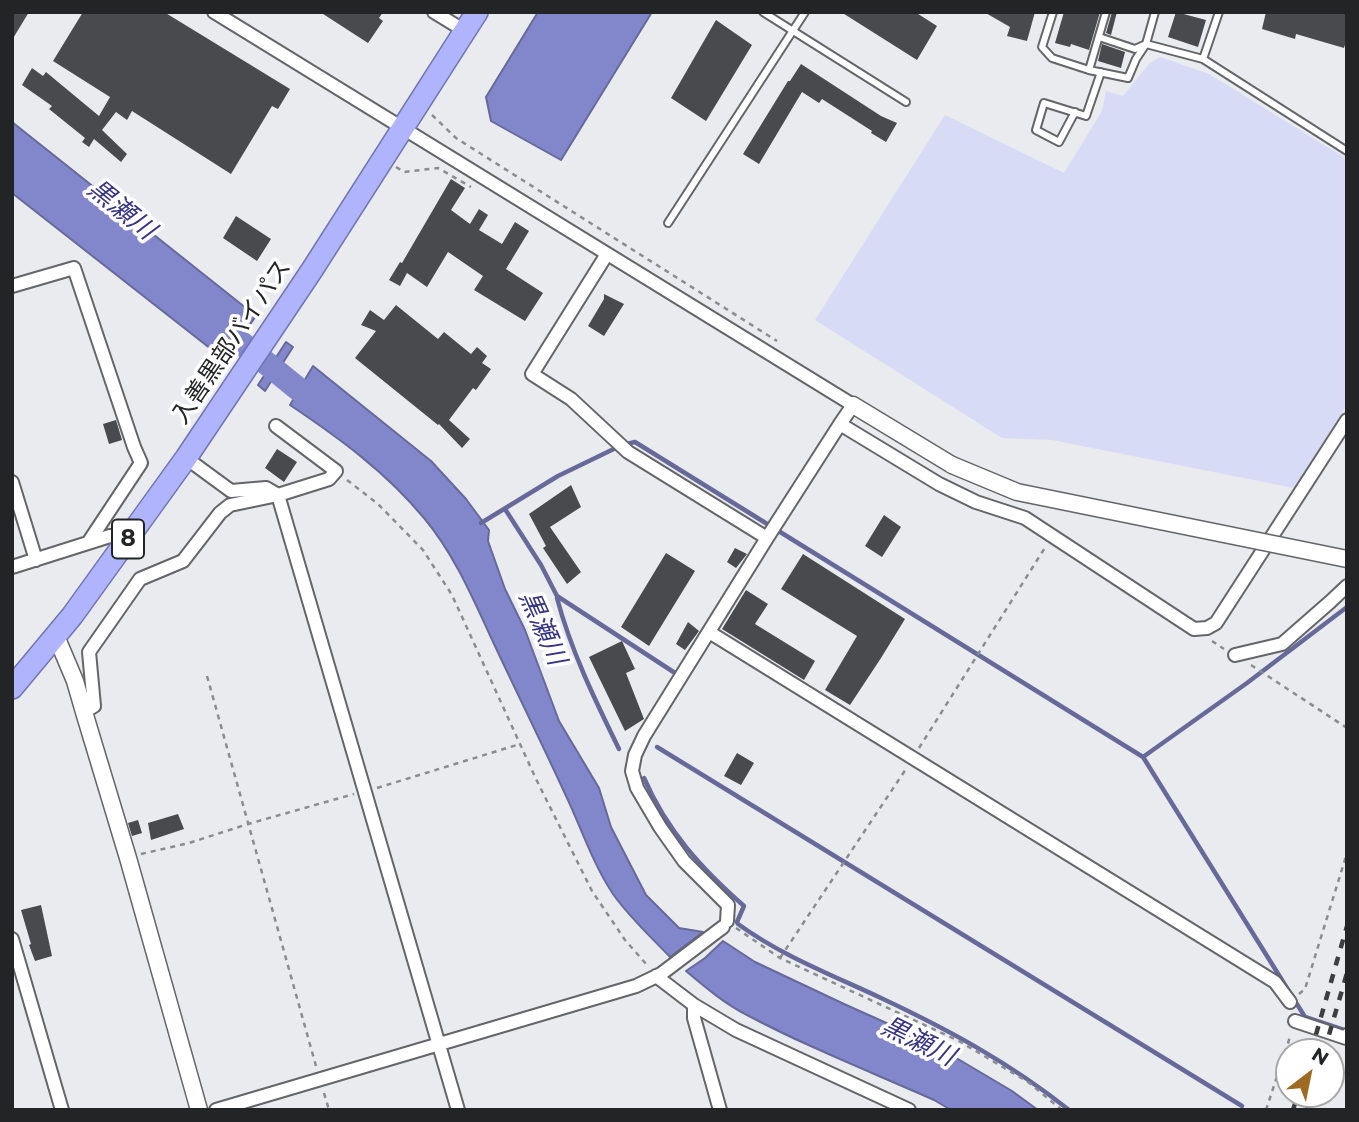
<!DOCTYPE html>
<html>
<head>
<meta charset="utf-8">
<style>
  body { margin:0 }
  #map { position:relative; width:1359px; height:1122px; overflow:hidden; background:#eaebef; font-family:Montserrat,sans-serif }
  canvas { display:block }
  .frame { position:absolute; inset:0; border:14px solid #232425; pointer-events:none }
  .north { position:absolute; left:1275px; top:1038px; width:70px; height:70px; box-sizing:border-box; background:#fff; border:2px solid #a7a7a8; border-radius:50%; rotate:32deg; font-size:19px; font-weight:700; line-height:28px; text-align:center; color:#232425 }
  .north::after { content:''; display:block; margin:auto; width:24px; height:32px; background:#9f6a22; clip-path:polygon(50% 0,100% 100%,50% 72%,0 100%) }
</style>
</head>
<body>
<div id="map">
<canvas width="1359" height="1122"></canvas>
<div class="frame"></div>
<div class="north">N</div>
</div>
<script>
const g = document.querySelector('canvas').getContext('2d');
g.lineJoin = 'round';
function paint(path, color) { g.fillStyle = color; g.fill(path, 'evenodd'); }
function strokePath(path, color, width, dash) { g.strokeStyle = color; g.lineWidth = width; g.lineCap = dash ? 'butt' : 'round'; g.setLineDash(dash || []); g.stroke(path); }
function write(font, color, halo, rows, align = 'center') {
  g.font = font + ' Montserrat,"Noto Sans JP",sans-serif'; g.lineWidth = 7; g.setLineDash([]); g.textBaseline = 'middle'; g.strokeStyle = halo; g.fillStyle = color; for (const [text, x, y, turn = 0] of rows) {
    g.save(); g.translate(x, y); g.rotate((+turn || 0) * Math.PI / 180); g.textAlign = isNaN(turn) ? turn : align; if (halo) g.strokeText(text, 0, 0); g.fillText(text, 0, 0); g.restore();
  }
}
const green = new Path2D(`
  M1160 57 1209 74 1347 159V405L1294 488 1052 440 1002 438 815 320 945 115 1064 173 1102 111 1106 91 1123 96 1149 64Z`);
const water = new Path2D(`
  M538 12H652L561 160 491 121 486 97Z
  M12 122 256 316 225 360 12 193Z
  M286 342 293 347 265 391 258 385Z
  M313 366 431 461 466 499 489 530 488 541 505 589 525 630 559 721 599 788 611 827 646 895 679 928 703 932 670 957C651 937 629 917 613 894 593 864 582 830 567 798 543 746 518 695 494 644 474 601 455 555 424 518 386 472 339 438 290 405Z
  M723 941 755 962 844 1004 931 1043 1012 1091 1038 1110H951L934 1100C871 1072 807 1047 747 1015 725 1004 705 987 686 971L705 958Z`);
const stream = new Path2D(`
  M505 509 541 565 557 596 675 673
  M481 523 558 476 622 445 635 442 1143 757 1305 1017 1347 1031
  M557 598C571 651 595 700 619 749
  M657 747 1242 1106
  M1143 757 1247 683 1347 607
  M644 778C667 831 701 868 744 906L737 922 738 924C782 956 832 975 881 998 949 1030 1010 1063 1069 1110`);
const river = new Path2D(`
  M213 320 323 409`);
const building = new Path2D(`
  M12 12H29L12 40Z
  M83 12H164L290 89 278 109 272 106 231 174 132 111 127 120 116 112 102 130 127 154 121 162 94 139 89 147 82 142 85 138 49 109 52 106 22 85 32 68 43 76 46 72 99 116 110 97 53 61Z
  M320 12H383L379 18 383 21 368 43Z
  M841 12H915L937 26 917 60Z
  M984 12H1035L1027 41 1007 36 1010 27Z
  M1064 12H1100L1089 50 1071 44 1070 47 1055 43Z
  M1112 12H1117L1111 35 1106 33Z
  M1176 12 1206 20 1198 47 1168 37Z
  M1266 12H1347V38L1344 48 1296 34 1295 39 1262 29Z
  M716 20 752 45 706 121 671 98Z
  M1102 44 1125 52 1121 68 1098 61Z
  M801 64 881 116 897 123 886 142 871 133 872 131 822 99 819 103 802 92 759 164 743 154 788 81H790Z
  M451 179 465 188 451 210 470 224 479 209 488 215 479 230 502 244 515 222 529 231 506 269 543 293 525 321 474 290 483 276 448 252 427 287 407 273 400 286 389 280 400 262 402 263Z
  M236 216 271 239 257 261 223 238Z
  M604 294 624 304 604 336 588 326 604 299Z
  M396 305 438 339 444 332 471 354 477 347 487 356 482 363 491 369 476 390 473 388 449 420 470 439 462 448 439 424 438 425 355 358 376 331 361 325 370 310 384 320Z
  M116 420 122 440 109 444 103 424Z
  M277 449 297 462 284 482 265 468Z
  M571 485 581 507 550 527 581 572 567 584 543 548 546 546 529 514Z
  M884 515 901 527 882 557 865 546Z
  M735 548 747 554 736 568 727 562Z
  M666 553 695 571 649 646 621 627Z
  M803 554 905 619 881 658 850 705 825 690 857 636 781 589Z
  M746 590 768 604 755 624 815 661 804 680 722 629Z
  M688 622 699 631 685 650 676 644Z
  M622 641 635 669 626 673 644 719 625 731 589 657Z
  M737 753 754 763 741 785 724 776Z
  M178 814 184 829 151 840 148 823Z
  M138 820 142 833 132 836 128 823Z
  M41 905 52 956 35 961 29 945 31 944 21 910Z`);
const path = new Path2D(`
  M432 115 456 138 777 341
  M396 167 404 172 438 168 471 187
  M347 480 378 504 423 550 452 595 536 779 592 891 625 940 647 965
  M1212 641 1224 649
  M1251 665 1347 728
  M207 676 316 1066
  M919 748 1046 546
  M377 788 520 744
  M141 854 189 843 248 824 354 794
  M736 928 780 958 959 1041 1028 1082 1062 1110
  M780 958 906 769
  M1299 994 1305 989 1347 853
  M324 1093 329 1110
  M1266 1110 1291 1034`);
const service = new Path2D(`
  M763 12 906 102
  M1053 12 1042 47 1052 58 1089 70 1128 78 1136 59 1146 44 1155 12
  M1099 37 1135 49 1146 44 1203 59 1219 12
  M1203 59 1347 151
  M1089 70 1106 12
  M1075 112 1059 142 1036 130 1044 103 1086 116 1101 72
  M668 223 805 12`);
const minor = new Path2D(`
  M214 12 853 405 840 424 939 484 976 502 1025 518 1194 629 1207 628 1216 623 1347 420
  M434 12 465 31
  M607 254 532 374 571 399 628 452 767 538
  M12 286 74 268 134 447 141 463 88 543
  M276 426 336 471 329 479 278 495 458 1110
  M12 482 36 560
  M12 567 110 536 129 537
  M709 632 1275 982 1290 1002
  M1235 655 1282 644 1330 602 1347 586
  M84 712 94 706 89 652 140 579 183 561 220 513 230 505 278 495 266 488 231 491 186 458
  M727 921 728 905 684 861 660 827 637 788 632 771 635 755 644 736 767 538 840 424
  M12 939 62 1110
  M656 976 694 1005V1018L720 1110
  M694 1005 736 1030 909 1110
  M1295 1021 1346 1038 1347 1035
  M216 1110 636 986 661 974 723 927`);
const tertiary = new Path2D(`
  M853 405 952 465
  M56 636 75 681 84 712 128 858 199 1110`);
const trunk = new Path2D(`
  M12 688 72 616 186 458 312 270 477 12`);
const rail = new Path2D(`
  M1311 1052 1347 926
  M1324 1052 1347 973
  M1293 1110 1298 1094
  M1307 1110 1311 1094`);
const tertiaryBridge = new Path2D(`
  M952 465 1017 492 1347 559`);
const shields = [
  [128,539,32]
];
const shieldNames = [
  ["8",128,539]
];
const streetNames = [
  ["入善黒部バイパス",232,342,-56]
];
const waterNames = [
  ["黒瀬川",121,210,39],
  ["黒瀬川",542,628,66],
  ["黒瀬川",918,1042,26]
];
paint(green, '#d8dbf5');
paint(water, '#8287cc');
strokePath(water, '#66699a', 2);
strokePath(stream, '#66699a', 4.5);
strokePath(river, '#8287cc', 24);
paint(building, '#494a4d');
strokePath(service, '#646568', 10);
strokePath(minor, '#646568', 16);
strokePath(tertiary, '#646568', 19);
strokePath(trunk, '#7175b1', 24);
strokePath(path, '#8b8c8f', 2.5, [5, 5]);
strokePath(service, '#fff', 6);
strokePath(minor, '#fff', 12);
strokePath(tertiary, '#fff', 16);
strokePath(trunk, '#afb4fc', 21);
strokePath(rail, '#3d3e3f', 4.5, [9, 9]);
strokePath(tertiaryBridge, '#646568', 19, []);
strokePath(tertiaryBridge, '#fff', 16);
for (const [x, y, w] of shields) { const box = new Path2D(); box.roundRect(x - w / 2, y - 19.5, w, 39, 5); g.fillStyle = '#fff'; g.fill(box); strokePath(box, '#232425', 2); }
write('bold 23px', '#232425', null, shieldNames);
write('24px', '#232425', '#fff', streetNames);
write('italic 26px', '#373486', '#fff', waterNames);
</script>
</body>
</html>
